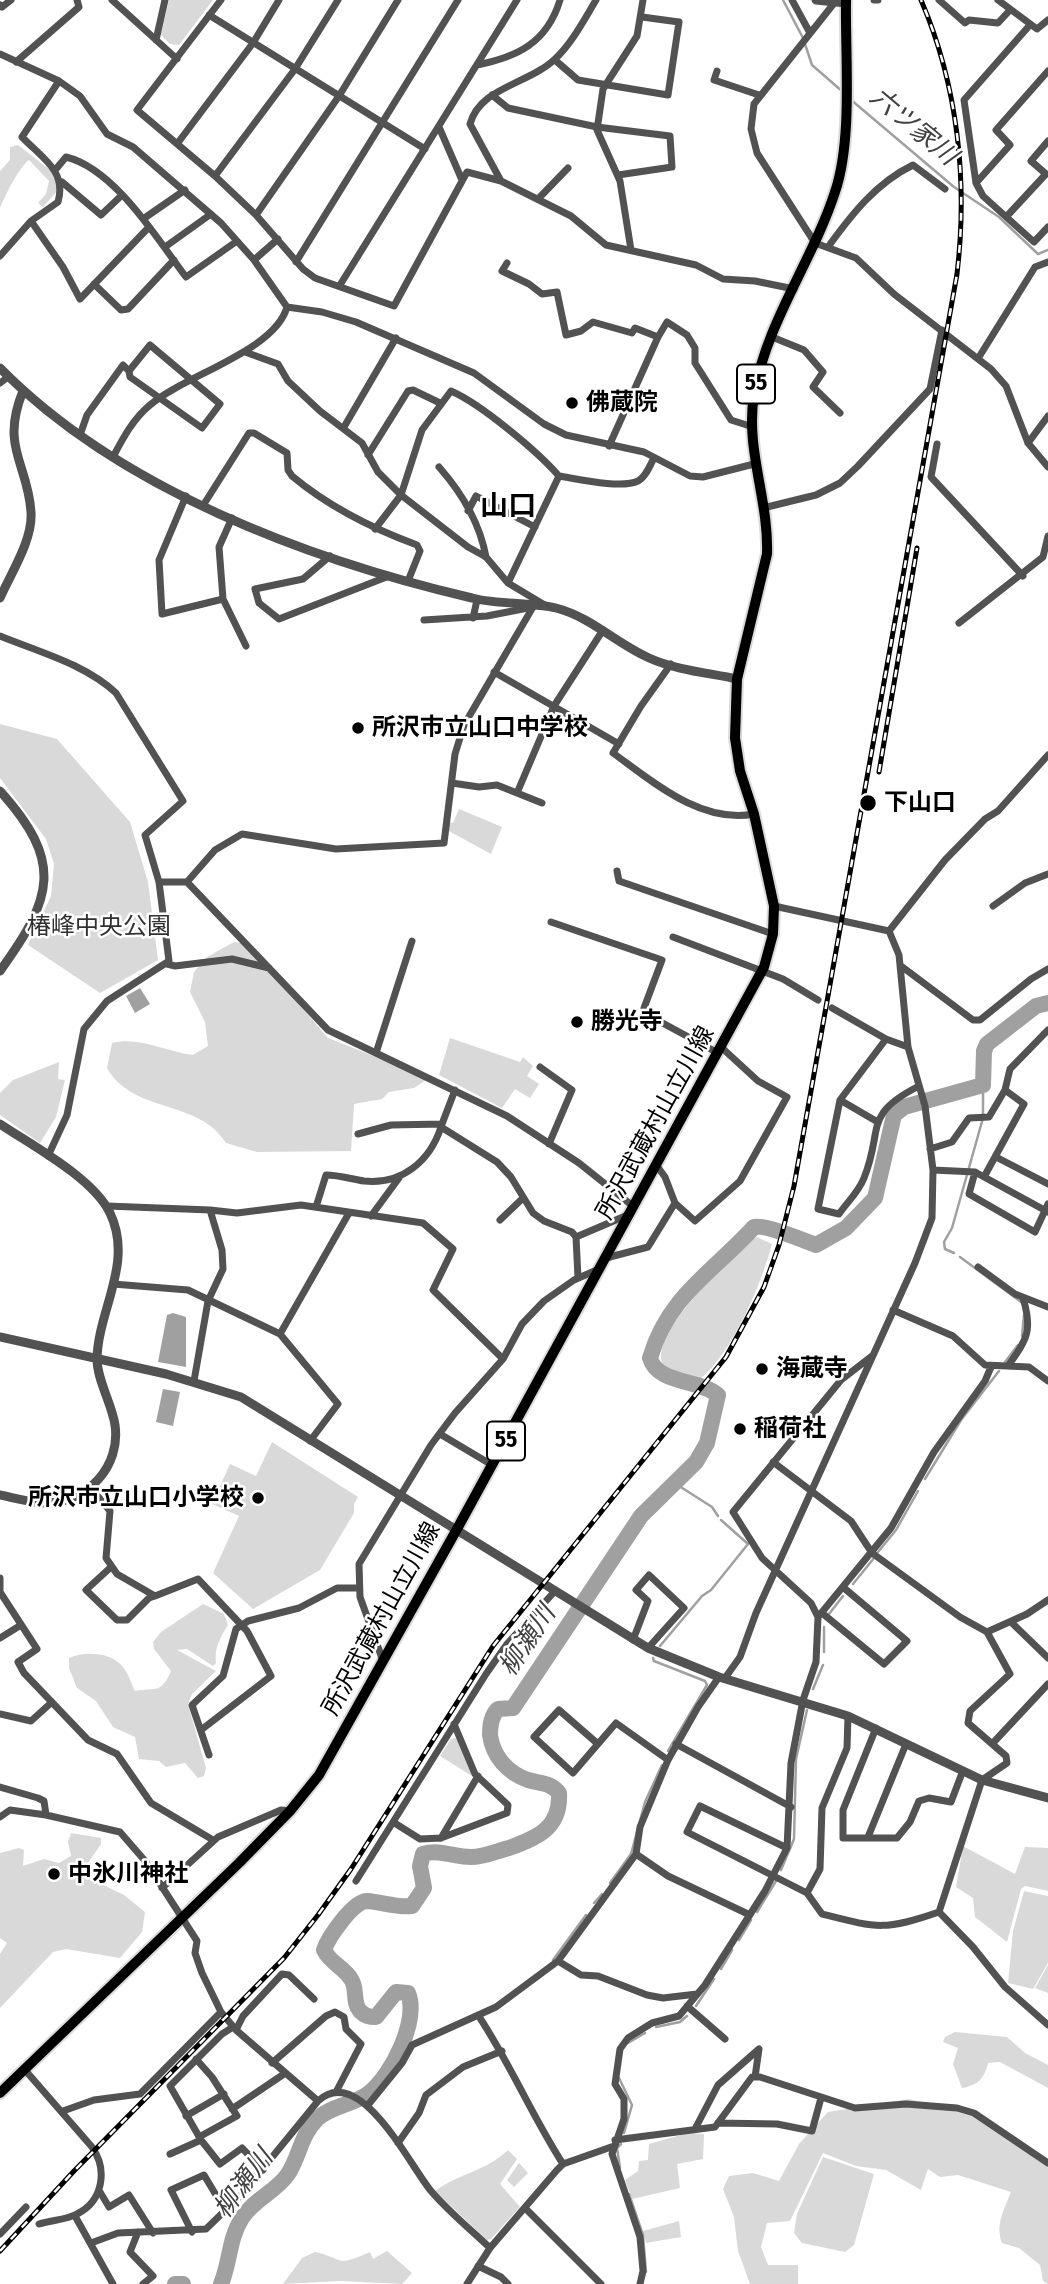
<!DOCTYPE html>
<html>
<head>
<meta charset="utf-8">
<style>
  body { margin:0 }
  canvas { display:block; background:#fff }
</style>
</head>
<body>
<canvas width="1048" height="2284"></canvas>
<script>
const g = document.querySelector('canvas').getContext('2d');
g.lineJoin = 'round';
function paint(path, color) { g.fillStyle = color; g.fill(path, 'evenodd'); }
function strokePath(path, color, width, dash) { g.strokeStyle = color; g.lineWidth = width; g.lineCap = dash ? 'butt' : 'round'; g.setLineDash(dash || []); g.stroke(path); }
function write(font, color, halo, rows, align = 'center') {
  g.font = font + ' "Fira Sans Condensed","Noto Sans JP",sans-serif'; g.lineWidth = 5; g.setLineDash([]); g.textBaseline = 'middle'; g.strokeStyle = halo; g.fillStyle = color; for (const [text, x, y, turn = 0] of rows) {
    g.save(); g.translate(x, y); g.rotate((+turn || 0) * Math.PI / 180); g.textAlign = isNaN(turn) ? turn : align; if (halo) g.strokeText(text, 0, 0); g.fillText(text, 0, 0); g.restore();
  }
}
const green = new Path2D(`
  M169 0H213L179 45 170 44 161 35Z
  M18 145 54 173 59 189 43 207 38 203 46 194 49 181 29 160C18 169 6 194 0 208V171L10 160V147Z
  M0 724 57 739 130 822 148 882 158 960 100 993 28 945 51 896 54 864 46 839 0 778Z
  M459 809 502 827 491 854 447 830 448 822 453 823Z
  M234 942 247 944 328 1038 429 1078 414 1088 389 1092 382 1099 354 1104 351 1151 257 1152 226 1143C199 1099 133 1114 107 1068L112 1043C139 1036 167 1052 193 1055L208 1046 205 1022 190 992 194 972 207 957Z
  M450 1038 520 1062 523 1057 533 1066 527 1076 539 1084 530 1098 515 1089 502 1108 439 1075Z
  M59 1062 58 1079 65 1080 56 1117 40 1143 0 1115V1093L13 1080Z
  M757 1237 772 1244C761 1285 733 1352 700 1379L665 1368C642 1338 729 1263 748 1241Z
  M272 1442 358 1497 354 1504V1513L320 1570 253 1609 213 1573 239 1516 212 1504 230 1464 256 1476Z
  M203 1604 224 1614 228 1625C220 1638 214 1648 216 1663L213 1666 187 1649 177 1650 216 1671 192 1694 188 1704 206 1768 204 1776 198 1778 185 1763 166 1767 159 1761 139 1759 135 1737 113 1727 96 1701 77 1688 69 1668V1658C84 1651 111 1652 122 1666 128 1672 131 1683 135 1691 157 1687 161 1694 171 1671L154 1649 153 1642 161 1632Z
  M456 1738 458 1740 472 1776 440 1756 451 1739Z
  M71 1833 101 1838V1844L88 1863 95 1881 124 1895 145 1912 142 1932 120 1958 66 1949 53 1952 0 2008V1954L7 1943 0 1938V1853L19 1848 24 1850 23 1866 44 1859 59 1863 71 1856 68 1842Z
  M963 1846 1015 1874 1025 1847 1048 1848V1891L1025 1886 1021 1889 1007 1942 975 1917 973 1898 956 1887Z
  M1024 1891 1048 1896V1963L1033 1989 1008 1983 1013 1931Z
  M1048 1965V1993L1035 1988Z
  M955 2032 1007 2037 1025 2053 1048 2065V2088L1000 2062 988 2063C985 2078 977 2086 962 2088L953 2064 958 2048 943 2042 945 2037Z
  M909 2099 977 2117 1048 2165V2284L1043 2281 1040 2265 1019 2248 1002 2243C995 2224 1004 2210 1011 2192L958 2175 940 2177 928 2169 921 2190 886 2170 856 2166 823 2153 790 2221 767 2223 761 2247 768 2265H798V2284H750L738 2251 734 2217 723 2189 729 2176 753 2173 779 2181 799 2144 828 2112Z
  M688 2133 704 2134 703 2159 677 2164 680 2188 632 2199 625 2180 638 2171 639 2161 648 2160 649 2144Z
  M508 2150 517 2159 500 2184 520 2207 491 2239 487 2240 435 2191C458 2174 488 2170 508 2150Z
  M823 2157 874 2174 854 2245 845 2252 802 2243 794 2233 797 2214Z
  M519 2163 528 2173 514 2187 507 2180Z
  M679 2221 681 2237 646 2243 643 2231Z
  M387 2251 412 2273 402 2284 341 2281 283 2284 302 2258 315 2252C347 2259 333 2268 370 2252L373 2259Z`);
const water = new Path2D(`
  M140 988 150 1004 135 1013 126 996Z
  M173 1313 186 1317V1367L158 1362 167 1315Z
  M163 1389 180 1392 173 1426 156 1422Z`);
const stream = new Path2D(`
  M783 0 803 38
  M805 44 812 65 843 92
  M850 99 954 187 999 217 1038 254 1048 250
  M954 1253 945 1249 944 1242 952 1228 983 1118V1085
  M960 1257 1021 1302
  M1022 1336 1024 1315
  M1005 1362 1018 1345
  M925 1479 961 1420 999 1371
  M676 1484 712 1507 718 1516
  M878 1552 896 1530 918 1491
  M853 1584 874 1558
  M829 1614 843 1596
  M824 1627V1652
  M660 1646 702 1596 711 1590 748 1544 721 1520
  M653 1658 654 1661 705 1681 707 1685 668 1751
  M813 1689 823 1665
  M781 1870 794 1839 796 1759 807 1710
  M610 1883 631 1854 645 1802 662 1765
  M594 1903 602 1894
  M757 1912 776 1881
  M739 1940 751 1920
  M553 1960 586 1915
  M721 1969 732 1950
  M696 2006 714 1979
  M656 2027 680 2022 687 2016
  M628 2043 645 2033
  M619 2078 632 2105 624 2133
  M620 2168 617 2148 621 2144
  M629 2194 643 2235 646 2272`);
const river = new Path2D(`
  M175 2284H183
  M221 2284C230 2263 229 2238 242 2218 254 2199 277 2191 288 2174 300 2156 300 2136 317 2119 332 2105 354 2105 369 2093 392 2075 419 2020 408 1993L396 1992 376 2017C369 2017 365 2016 360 2011 352 2002 358 1989 351 1979 344 1967 330 1963 324 1950 328 1938 353 1901 367 1901 382 1902 397 1908 412 1906L424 1888 420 1866 423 1854C440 1849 454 1857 471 1857 484 1857 497 1851 509 1848 537 1838 561 1828 559 1793 550 1782 541 1784 528 1780 508 1773 493 1757 490 1735 490 1725 491 1716 498 1709L513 1708 641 1516 696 1462 707 1443 718 1395C699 1379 657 1384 650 1358 668 1296 713 1272 754 1227 764 1224 803 1240 816 1245L846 1228 875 1198 894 1115 904 1107 983 1085 984 1051 987 1044 1036 1006 1048 1003`);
const minor = new Path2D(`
  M112 0 177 59
  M221 0 137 110 215 176 256 215 303 269 315 278 394 306 467 172 501 181 571 216 606 245 696 265 723 279 755 281 794 289
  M792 0 810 33
  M874 0H878
  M939 0 965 23 969 20 998 23 1010 10
  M998 0 1037 29 1048 20
  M835 2 754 104 751 129 757 153 815 243 856 258 894 294 991 369 1006 386 1028 443 1048 467
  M0 5 2 7 11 0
  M209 15 425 149
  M1029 26 964 100 976 183 983 196 1034 242 1048 227
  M156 40 165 0
  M0 54 59 81 80 96 107 134 133 147 221 223 254 260 287 307 322 312 356 322 474 373 544 424 566 435 644 452 690 476 703 477 754 464
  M555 60 578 80 668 95 679 22 642 17
  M16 62 79 7 77 0
  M477 65C517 57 547 43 560 0
  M717 71 714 80 759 95
  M492 95 508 108 597 127 670 136 672 167 618 175
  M439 127 462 180
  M177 144 253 43 279 0
  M56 169 66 157C115 169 157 239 186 277L237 241
  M215 176 295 69 338 0
  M501 181 470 124C480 87 529 84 555 59 572 43 584 20 596 0
  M62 182 101 215 121 196
  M976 183 1010 145 996 130 1048 71
  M538 199 568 168
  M256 215 339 96 398 0
  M1007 216 1046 174 1031 161 1048 141
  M143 219 185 190
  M31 221 63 267 80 299 149 227
  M165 247 211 214
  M828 247C852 214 876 183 913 165L945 189
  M631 250 620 181 597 130 603 89 637 36 643 0
  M0 256 31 221 58 202C67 171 42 158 22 137L59 81
  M254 260 278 239
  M296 262 458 0
  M507 263 502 271 529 284 542 294 557 292 566 335 581 331 593 322 632 333 635 328 658 337 609 446
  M94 284 121 310 128 309 174 260
  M340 285 517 0
  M658 337 667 322 687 335 695 348V363L731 420 753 427
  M772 337 804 350 823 372 813 387 840 413
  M150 345 220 404 202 428 130 377 129 371Z
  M245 352 278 364 288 381 320 411 362 443 378 472 401 495 468 547 486 557 508 583 548 607
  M979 357 1035 267 1048 262
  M0 383 8 377
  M344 427 396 338
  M80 435 87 415 123 365 129 371
  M1028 443 1048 416
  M937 444 931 477 1023 576
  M368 455 408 391 413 390 440 403
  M113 457C123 438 133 419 150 405 185 375 275 351 287 307
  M439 467C461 492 480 524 486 557
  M186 496 159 560 162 614 223 599
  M204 504 249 433H254L287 453 288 470 292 476C329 507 371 528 417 545L420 551 408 581
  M763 508 816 495 840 483 858 466 930 389 942 330
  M468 511 476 496 535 527
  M232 518 219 547 223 599 246 646
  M375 529 401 495 422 430 451 391C481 404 537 451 559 476
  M330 556 303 579 255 589 259 603 279 619 389 576
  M508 583 559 476C578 479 621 489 638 481 646 477 650 465 654 458
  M473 618 477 600
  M424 620 487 616 533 607
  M959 623 1043 557 1048 536
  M0 636C39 652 85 664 116 693L183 801 145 835 159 882 169 961 107 1001 84 1029 67 1115 48 1156
  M671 664 641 706 613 753C653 782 701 824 754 814
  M494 672 619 744
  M452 783 479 787 497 785 542 803
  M517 793 554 706 603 630
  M617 871 619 881 773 934
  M159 882H187L328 1030 507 1116 579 1163 634 1207
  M187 882 215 850 242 834 336 849 444 843 455 754 464 725 533 607
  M993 906 1025 883 1048 874
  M551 922 662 960 644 1008 646 1014 718 1053
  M889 931 945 860 985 819 998 811 1048 755
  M673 937 783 979 818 1000
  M167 964 175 966 232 959 269 968
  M901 966 973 1020H980L1031 979 1048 969
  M832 1008 886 1039 908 1047
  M886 1039 840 1100 818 1209 839 1214C848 1201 858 1193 864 1178 884 1128 862 1115 919 1086
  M376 1053 412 941
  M540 1067 572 1090 549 1144
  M840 1100 876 1121
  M442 1124 455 1090
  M358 1134 391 1125 442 1124 441 1127 497 1162 511 1177 533 1213 544 1221 572 1232 576 1237 578 1278
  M930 1149 952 1142 969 1118 989 1117 1005 1090 1010 1069 1048 1030
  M996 1157 1048 1184
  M657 1166 665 1177 675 1203 695 1221 740 1181 787 1097 758 1081 721 1047
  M933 1170 975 1172 1048 1212
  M975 1172 969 1194 1035 1232 1048 1204
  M984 1177 1024 1104 1005 1090
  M107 1206 210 1210 222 1250 223 1269 208 1301 194 1381
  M316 1207 326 1175C339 1175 351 1179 364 1181 402 1185 430 1161 441 1127
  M210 1210 237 1213 301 1205 423 1223 453 1249 433 1290 503 1359
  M371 1216 399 1178
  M500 1220 523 1198
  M576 1237 630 1214
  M606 1258 648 1247 675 1203
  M978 1267 1015 1294 1048 1307
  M113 1284 188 1290 280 1334 338 1404 310 1441
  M893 1310 953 1336 985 1365 1029 1367 1048 1381
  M280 1334 349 1213
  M1008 1366C1027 1339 1033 1331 1023 1298
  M440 1434 492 1465
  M773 1462 851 1521 872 1553 960 1617 987 1632 1027 1614 1048 1600
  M91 1488 110 1511 106 1558 117 1574 155 1596 198 1579 247 1631 271 1676 201 1730
  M111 1567 86 1590 117 1620H127L149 1598 155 1596
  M0 1578V1590
  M0 1592 37 1649 18 1662 24 1673 88 1740 117 1754 151 1803 213 1840
  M822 1613 884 1664 907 1641 844 1588
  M818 1617 811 1603 762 1558 733 1512 841 1380 872 1356
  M1011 1622 1048 1658
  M0 1638 21 1625
  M633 1640 648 1601 636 1590 649 1575 684 1608 648 1648
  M383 1661 360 1597 359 1564 431 1445 455 1413 503 1359 522 1324 544 1301 574 1280 599 1269
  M725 1678 740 1657 756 1613 915 1263 932 1218 933 1170 925 1106 908 1047 899 955 889 931 774 906
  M0 1714 31 1721 52 1702
  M876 1728 843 1810V1838H897L910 1822 919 1801 929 1798 951 1802 962 1773
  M598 1744 559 1710 534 1737 573 1773 616 1723 668 1760
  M676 1744 791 1807
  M992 1744 1048 1684
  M209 1755 192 1705 223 1676 236 1629 248 1621 299 1608 337 1588H359
  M0 1787 38 1798 44 1801 46 1815 120 1832 146 1862 197 1941 195 1953 202 1973 221 2012 236 2030 318 2101C360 2062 410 2166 431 2191 449 2212 470 2229 490 2248
  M0 1817 10 1810 46 1815
  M393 1822 420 1839 441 1838 507 1813 508 1805 475 1774 454 1724
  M868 1837 906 1744
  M441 1838 478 1776
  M787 1848 700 1806 687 1832 807 1893 822 1914C877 1928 884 1931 939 1912L982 1780 1007 1763 1006 1756 968 1723 970 1711 1010 1674 987 1632
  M636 1854 668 1876 750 1915
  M356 1881 486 1674 507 1644 555 1591
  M162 1888 218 1837 281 1810 290 1811
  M807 1893 820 1869 822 1808 847 1748 848 1716
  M939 1912 973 1947 1005 1987 1048 2025
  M558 1961 581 1975 598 1976 647 1995 663 1998 697 1994
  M687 2006 725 2039
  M478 2015C510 2063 532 2116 563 2164
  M236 2030 243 2016 282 1974 289 1975 314 1999
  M196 2059 212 2077 237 2116 199 2137
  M272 2063 326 2016 335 2012 344 2017 346 2029 361 2044 336 2092
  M25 2070 92 2147C108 2170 103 2201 77 2214 66 2220 51 2220 39 2224
  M368 2105 402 2063 412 2045 496 2007 558 1961 636 1854 640 1827 668 1760 698 1707 719 1677
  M232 2109 284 2074
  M63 2111 94 2100 140 2094 221 2012
  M186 2116 224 2094
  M718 2123 777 2124 812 2131 821 2098
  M696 2127 718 2085 759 2049 755 2077
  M201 2140 220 2164 242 2148 263 2170
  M615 2140 715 2127 752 2077H760L855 2108 906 2104 957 2108 974 2113 1048 2163
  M398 2143 419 2113 426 2095 463 2067 502 2051
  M170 2154 201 2140 170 2086 222 2034 233 2027
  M100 2192 109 2207 129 2195 153 2233
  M525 2208 601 2284
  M75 2216 113 2284
  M138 2232 130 2252 153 2276 143 2284
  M192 2232 171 2190 204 2175 225 2210
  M0 2234 26 2207
  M91 2243 118 2233 206 2229 242 2194 318 2101
  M478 2266 501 2277 508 2284
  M467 2284 490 2248 557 2170 563 2164 614 2146
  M640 2284 643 2271 640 2237 612 2154 624 2119V2099L615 2084 620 2049 628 2038 652 2023 679 2016 705 1985 765 1891 787 1848 791 1763 803 1700 816 1662 818 1617 891 1528 934 1452 985 1381 991 1367`);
const tertiary = new Path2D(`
  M816 0 846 3
  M0 368C119 489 309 560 472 598 499 605 532 602 556 608 591 617 617 644 649 658 676 670 709 673 737 679
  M0 598C11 573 33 540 31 512 28 464 0 447 23 391
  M0 791C64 862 53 898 0 971
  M0 1124C33 1146 93 1178 110 1213 134 1263 98 1310 97 1359 97 1380 112 1404 115 1425 121 1466 88 1502 47 1503 32 1503 15 1498 0 1495
  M0 1337 166 1374 241 1397 648 1648 719 1677 848 1716 982 1780 1048 1798`);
const primary = new Path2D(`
  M0 2093 239 1863 290 1811 319 1775 457 1529 764 967 773 934 774 906 754 814 740 771 735 738 737 679 767 554C769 500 745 449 754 395 766 323 813 260 835 192 853 139 845 56 846 0`);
const rail = new Path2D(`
  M879 772 917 548
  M0 2251 74 2171 284 1958 318 1915 351 1869 493 1646 726 1357 764 1287 779 1245 794 1186 957 274C968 181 958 86 921 0`);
const markers = [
  [572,403,7,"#000"],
  [358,728,7,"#000"],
  [868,803,9,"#000"],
  [577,1022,7,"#000"],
  [762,1369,7,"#000"],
  [740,1429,7,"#000"],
  [258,1498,7,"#000"],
  [54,1874,7,"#000"]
];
const shields = [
  [756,384,38],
  [506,1441,38]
];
const shieldNames = [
  ["55",756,384],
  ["55",506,1441]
];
const poiNames = [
  ["佛蔵院",586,403],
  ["所沢市立山口中学校",372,728],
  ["下山口",884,803],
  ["勝光寺",591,1022],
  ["海蔵寺",776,1369],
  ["稲荷社",754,1429],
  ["所沢市立山口小学校",244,1498,"right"],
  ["中氷川神社",68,1874]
];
const parkNames = [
  ["椿峰中央公園",99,927]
];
const streetNames = [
  ["所沢武蔵村山立川線",656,1123,-61],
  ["所沢武蔵村山立川線",382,1619,-61]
];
const waterNames = [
  ["六ツ家川",913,127,40],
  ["柳瀬川",528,1641,-56],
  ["柳瀬川",244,2184,-53]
];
const quarterNames = [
  ["山口",508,507]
];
paint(green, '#d9d9d9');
paint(water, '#a0a0a0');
strokePath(stream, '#a0a0a0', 2.5);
strokePath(river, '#a0a0a0', 16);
strokePath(primary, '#dbdbdb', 14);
strokePath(minor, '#525252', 7);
strokePath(tertiary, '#525252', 9);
strokePath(primary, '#000', 10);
strokePath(rail, '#000', 5);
strokePath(rail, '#fff', 2.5, [8]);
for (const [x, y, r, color] of markers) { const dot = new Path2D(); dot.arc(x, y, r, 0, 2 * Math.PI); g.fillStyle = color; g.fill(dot); strokePath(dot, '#fff', 2.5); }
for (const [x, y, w] of shields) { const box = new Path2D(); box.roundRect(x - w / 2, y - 19.5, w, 39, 5); g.fillStyle = '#fff'; g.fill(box); strokePath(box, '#000', 2); }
write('bold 23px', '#000', null, shieldNames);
write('bold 24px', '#000', '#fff', poiNames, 'left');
write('24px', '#303030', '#fff', parkNames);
write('24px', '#000', '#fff', streetNames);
write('italic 26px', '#414141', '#fff', waterNames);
write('bold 28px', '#000', '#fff', quarterNames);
</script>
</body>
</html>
